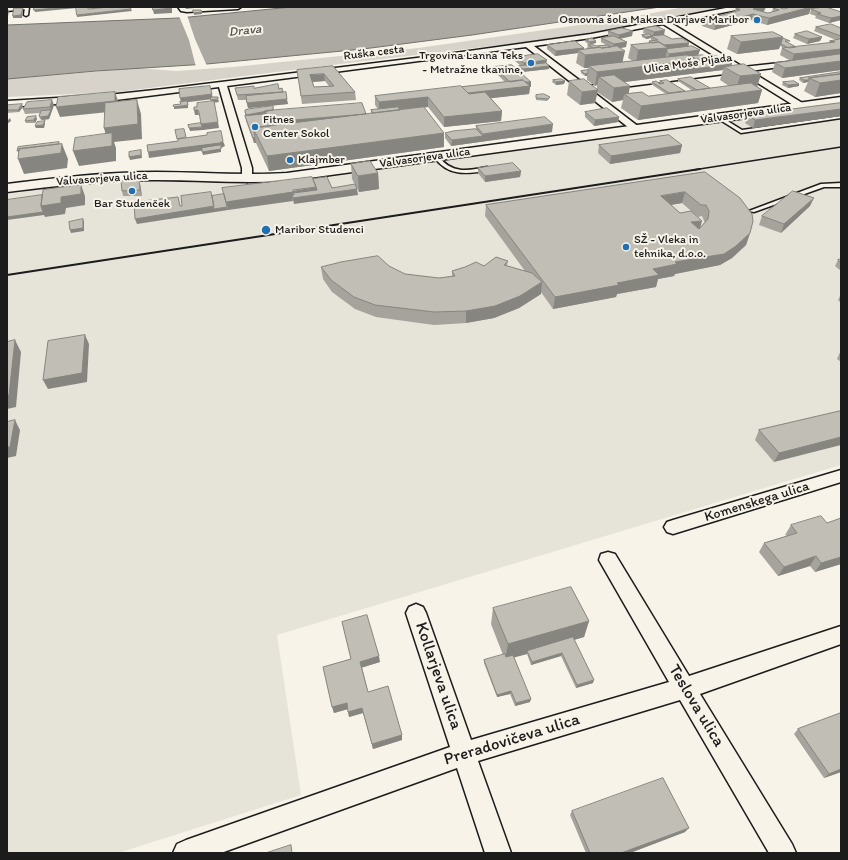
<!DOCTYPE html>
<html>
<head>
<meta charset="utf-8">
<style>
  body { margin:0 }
  #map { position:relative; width:848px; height:860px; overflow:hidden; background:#f7f3e8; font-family:Itim,sans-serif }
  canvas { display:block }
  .frame { position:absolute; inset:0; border:8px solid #1c1c1c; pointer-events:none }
</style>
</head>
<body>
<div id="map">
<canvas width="848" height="860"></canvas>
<div class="frame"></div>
</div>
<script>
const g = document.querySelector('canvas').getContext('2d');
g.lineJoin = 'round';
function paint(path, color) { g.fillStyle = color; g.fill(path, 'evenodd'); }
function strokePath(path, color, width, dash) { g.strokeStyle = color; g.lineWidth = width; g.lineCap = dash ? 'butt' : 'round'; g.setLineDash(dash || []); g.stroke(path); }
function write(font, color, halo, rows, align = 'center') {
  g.font = font + ' Itim,sans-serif'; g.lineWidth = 4; g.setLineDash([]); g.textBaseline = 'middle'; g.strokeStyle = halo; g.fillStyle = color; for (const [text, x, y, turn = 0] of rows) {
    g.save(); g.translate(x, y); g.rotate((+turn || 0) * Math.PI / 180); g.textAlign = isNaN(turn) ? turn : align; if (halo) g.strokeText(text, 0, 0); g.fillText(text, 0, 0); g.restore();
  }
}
const built = new Path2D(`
  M841 106V465L277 635 301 795 118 853H7V193L61 186 149 182H294Z`);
const green = new Path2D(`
  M684 7H728L592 33 526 42 340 64 118 92 7 97V79L139 68 176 71 233 67 418 48 621 19Z`);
const water = new Path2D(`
  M292 7H660L472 35 363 49 207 64 96 71 7 79V25L179 18Z`);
const pier = new Path2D(`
  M187 15 195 39 207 66 196 67 189 40 179 16Z`);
const lane = new Path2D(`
  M25 7H29L28 15 26 16 24 15Z
  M841 116V118L741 133 717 118 721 117 742 130Z
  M434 156H438C452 174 467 171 487 167L490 169 487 171C465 174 448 176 434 157Z
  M841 183V187H824L754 212 749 211 821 184Z`);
const street = new Path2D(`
  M7 7H29L26 9 7 11Z
  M178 7 185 8 241 7 238 9 187 12 181 11Z
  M731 7H744L741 9 671 23 743 67 798 61 799 63 795 65 750 71 804 104 805 106 804 108H798L740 72 592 91 639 127 641 129 636 132 633 131 526 47 227 86 252 168V179L247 182 242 179V168L219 87 108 101 7 107V101L108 95 164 89 433 56 591 34ZM663 24 734 68 587 86 534 46 591 38Z
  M841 470V482L673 534 667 532 664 527 667 522 673 520Z
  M608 552 615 554 689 676 841 626V644L700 694 792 844 796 853H769L680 700 478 761 511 853H485L457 768 221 853H173L177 844 186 840 450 747 406 613 409 607 416 604 423 607 426 613 471 740 669 682 599 560 601 554Z`);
const secondary = new Path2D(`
  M841 97V105L287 181C243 184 200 180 156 180 106 180 56 186 7 192V184C56 178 106 172 156 172 200 172 243 176 287 173Z`);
const railFar1 = new Path2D(`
  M693 170 841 147`);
const rail = new Path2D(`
  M7 275 700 169`);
const wall = new Path2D(`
  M743 7H766L764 11V12L768 13 772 12 773 8 784 9 811 7 809 14 767 25 751 20 714 30 702 26 704 20 735 11 736 9Z
  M811 9 841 12V20L829 23 815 18 816 16 810 14Z
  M816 27 841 28V70L782 78 772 72 775 63 791 61 780 55 782 48H784L780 46 779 49 737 54 727 49 731 36 783 38 789 43 796 47 829 43 830 41 836 40 814 31Z
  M644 28 664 35 672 39 689 43 688 46 700 50 698 55 689 56 691 57H706L731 66 761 74 757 86 762 90 758 103 638 120 621 108 623 100 612 102 597 92 595 103 580 105 567 95 569 81 597 89V85L595 86 587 80V76H585L581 73V71L588 70V68H584L576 63 578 53 555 56 547 49V45L584 48V49H587L588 44H590L585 42 586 40 596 43 591 44 596 46 606 45 601 42V38L609 36H608V31L632 36 620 39 626 47 620 48 623 62 633 61 628 58 631 45 648 44 649 41H651V38L646 39 642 37V35L646 34 643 33ZM723 70 720 80 729 86 710 88 678 79V81L693 91 685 92V91L660 81V83L661 84 652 82 651 84 666 94 648 96 628 93 630 86 624 82Z
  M795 34 822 37 820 41 807 44 793 38Z
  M516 57 546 64 549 69 522 72 519 69V66H521L515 61Z
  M333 66 355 92 356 100 302 104 297 70ZM325 81 329 86 314 87 313 82Z
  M494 67 531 82V87H530L529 94 491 98 502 111 501 121 444 127 428 107 400 110 444 133V147L269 171 256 143H254L246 121 245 112 273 106 274 111 366 114H371V110L378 109 375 105V96L505 82 494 71Z
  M841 72V93L815 97 804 91 808 82 803 83 799 80 800 78Z
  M553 80 565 81 564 84 556 85 552 82Z
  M783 82 799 84V86L788 88 782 85Z
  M235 88H282L283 93 288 104 248 108 246 100H238Z
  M536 95 550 97 549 99 547 101 536 100Z
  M841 103V116L753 128 745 123 748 115Z
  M54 105 49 119 42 120 40 119 39 116 40 113 25 114 23 109Z
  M7 106 23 107 19 112 7 113Z
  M585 112 619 117 618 122 594 126 585 117Z
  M37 119 35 123H26L25 121Z
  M476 126 552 132 451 146 445 138V133L476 129Z
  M599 145H682L680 153 610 164 598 153Z
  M351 164 378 173 379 189 359 192 352 179Z
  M478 168 521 171 520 177 485 182 478 173Z
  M705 172 750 233 746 245 732 258 720 265 675 274 674 276 658 279 656 287 617 294 616 297 553 309 541 292V294L519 308 494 318 466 323 434 325 376 317 355 309 332 292 323 279 321 267 389 266 405 274 439 278 452 276V271L508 261 507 266 525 271 485 216 486 205ZM682 203 698 217 702 216 705 223 700 227 680 213 671 205Z
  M140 184 142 196H123L122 191Z
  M810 206 781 233 759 225 762 216Z
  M841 259V271L835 266 838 260Z
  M841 294V303L838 300Z
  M841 350V362L837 359Z
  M841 411 774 462 755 440 759 430Z
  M791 525 841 564 815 572 810 566 778 576 759 552 764 543 787 536 785 535Z
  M493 608 589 621 584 637 574 640 593 683 576 688 561 656 531 665 527 654 514 657 530 702 515 706 510 694 497 697 484 663V660L503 655 491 624Z
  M342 622 380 662 362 667 368 692 402 735V740L373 749 363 713 349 717 348 709 334 713 323 667 351 659Z
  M841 713V772L824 778 794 734 798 729Z
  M572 811 685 832 630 853H586L570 815Z`);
const shadedWall = new Path2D(`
  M65 7H76L77 8 35 12 34 10Z
  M185 7H203L186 9Z
  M760 7H766L764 11 754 14H753L751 20 714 30 716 24 753 9Z
  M811 7 809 14 767 25 769 18Z
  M23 8V10L22 18H13V16Z
  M172 8V13L154 14 153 10Z
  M8 9 9 11 8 16H7Z
  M131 9 132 11 77 17V15Z
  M202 12V14L194 15V13Z
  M841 16V20L829 23 831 18Z
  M665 30 664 35 653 36 654 32Z
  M633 31 632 36 618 39 619 35Z
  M651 36V38L646 39V37Z
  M783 37 779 49 737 54 741 42Z
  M822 37 820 41 807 44 809 39Z
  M596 41V43L590 44V42Z
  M627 42 626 47 613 49 614 44Z
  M689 43 688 47 667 49 665 60 636 63 638 50 656 46Z
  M584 48V52L578 50V53L555 56 556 51Z
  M841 49V55L792 61 794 54Z
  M700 50 698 55 668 59 669 54Z
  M625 51 622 64 589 66 588 68H584L585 55Z
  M701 59 700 61 732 64 730 69 724 67 723 70 608 84 599 77 597 85 595 86 597 72Z
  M547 60 546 65 523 68 524 63Z
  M841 61V70L782 78 785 68Z
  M549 66V69L522 72 523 69Z
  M588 73 587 76H585V74Z
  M324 74 325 81 311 82 310 75Z
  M761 74 757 87 736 90 740 76Z
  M804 80H809L808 82 803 83Z
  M841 80V93L815 97 820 83Z
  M565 81 564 84 556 85V82Z
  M531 82V87H530L529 94 466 101 467 93 513 84Z
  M799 84V86L788 88V85Z
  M630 86 628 97 624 94 623 100 612 102 614 88Z
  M598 90 595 103 580 105 582 92Z
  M762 90 758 103 638 120 641 106Z
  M115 92 118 101V111L60 117 56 107Z
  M212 94 213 99 181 103 180 98Z
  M428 97V107L379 112V102Z
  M218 99 219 102 212 103 211 100Z
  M287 99 288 104 248 108 247 103Z
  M52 100 54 105 49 119 42 120 41 117 51 110 50 107Z
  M137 100 141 114 142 139 114 142 116 148V161L79 166 73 151 108 143 104 128Z
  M22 104 23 107 19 112 18 110Z
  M188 105V108L174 109V107Z
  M841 109V116L753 128 755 120Z
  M194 110H198L199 115H195Z
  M502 111 501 121 444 127V117Z
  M265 112 266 117 247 120 246 115Z
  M366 114V121L270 128V122Z
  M36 116 37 119 35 123 34 120Z
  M619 117 618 122 594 126 595 120Z
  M10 118 11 121 7 124V121Z
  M45 121V124L44 128H36L35 126Z
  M218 122 219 128 203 130 201 124Z
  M553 124 552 132 451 146 452 140 483 136V134Z
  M202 127 203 130 190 131 189 128Z
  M444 133V147L269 171 267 156Z
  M255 137 256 143H254L253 138Z
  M223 141 225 146 221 148V152L203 155 202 152 221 148 149 158 148 152Z
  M62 144 68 159 67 168 24 174 18 159Z
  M682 145 680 153 610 164 611 156Z
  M141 150 142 158 130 160 129 157Z
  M521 171 520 177 485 182V176Z
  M378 173 379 189 359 192 358 176Z
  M139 179 140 184 142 196 140 190Z
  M81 185 85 196V205L66 208 65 214 45 217 44 215 7 220V217L41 206 61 197Z
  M316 187 357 189 358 195 294 204 292 195 293 201 228 210 226 202Z
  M685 192 682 203 658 207 661 196Z
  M178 197 181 211 214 206V209L227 207 228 210 137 224 135 219 180 206Z
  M814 198 810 206 781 233 784 224Z
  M83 219 84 222V231L71 233 70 230Z
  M702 221 699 232 691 222Z
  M750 233 746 245 732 258 720 265 675 274 674 276 658 279 656 287 617 294 616 297 553 309 555 297 617 283 653 269 675 262Z
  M542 282 541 294 519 308 494 318 466 323V311Z
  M85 335 89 344 87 382 48 389 43 380Z
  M15 340 21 352 16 407 7 409V395Z
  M15 420 20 430 16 456 7 458V447Z
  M841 437V445L774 462 779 453Z
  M816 556 810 566 778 576 784 567Z
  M841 557V564L815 572 821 563Z
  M589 621 584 637 528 653 527 651V654L505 660 508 644Z
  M562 653 561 656 531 665 532 662Z
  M379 656 380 662 361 668 360 662Z
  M594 680 593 683 576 688 577 685Z
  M511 691 510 694 497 697V695Z
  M531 699 530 702 515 706 516 703Z
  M347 703 348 709 334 713 332 707Z
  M362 708 363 713 349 717 348 712Z
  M402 735V740L373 749 372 744Z
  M841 769V772L824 778 829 774Z
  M689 828 685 832 630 853H621Z`);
const building = new Path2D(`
  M34 7H65L34 10Z
  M76 7H88V9L109 7H130L131 9 77 15Z
  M153 7H171L172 8 153 10Z
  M743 7H760L753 9 768 13 779 10 773 8 778 7 784 9 790 7H811L769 18 753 14 716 24 704 20 740 10 736 9Z
  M824 7H826L841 12V16L831 18 817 14 821 13 811 9Z
  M14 8H23L21 15 13 16Z
  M193 10H201L202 12 194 13Z
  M831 24 841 28V36L816 27Z
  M656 26 665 30 654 32 644 28Z
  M622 28 633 31 619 35 608 31Z
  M807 31 822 37 809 39 795 34Z
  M773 32 783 37 741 42 731 36Z
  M649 34 653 36 646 37 642 35Z
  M664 35 672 39 682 38 689 43 664 45 659 42 652 43 649 41 658 40 651 36Z
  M614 36 627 42 614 44 601 38Z
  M592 38 596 41 590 42 586 40Z
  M783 38 790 41H785L796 47 789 48 781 44Z
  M840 39H841V49L794 54 782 48 835 42 830 41Z
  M575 41 584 48 556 51 547 45Z
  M659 42 668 48 638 50 631 45Z
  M588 44H591L596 46 608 45 611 47 601 48 600 47 594 48Z
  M617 46 625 51 585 55 578 50 600 47 601 48Z
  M692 46 700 50 669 54 667 52V49Z
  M538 54 547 60 524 63 516 57Z
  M841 54V61L785 68 775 63Z
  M687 55 697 60 597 72 589 66Z
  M703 55 706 57 701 58V59H696L691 56Z
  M717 56 732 64 695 69 697 61 705 60 701 58Z
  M546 63 549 66 523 69 519 66Z
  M744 64 761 74 740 76 724 67Z
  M512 65 531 82H525L523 80 510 82 494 67Z
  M333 66 355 92 301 96 297 70ZM324 74 334 86 314 87 310 75Z
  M588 70V73L585 74 581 71Z
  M841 72V74L809 78V80H804L800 78Z
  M841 74V80L820 83 809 78Z
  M614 75 630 86 614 88 599 77Z
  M691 77 710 88 697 90 678 79Z
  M561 79 565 81 556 82 553 80Z
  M584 79 598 90 582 92 569 81Z
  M523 80 530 86 468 93 462 87Z
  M667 80 685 91 669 93 652 82 656 81 660 84 664 83 660 81Z
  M794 81 799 84 788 85 783 82Z
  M751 83 762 90 641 106 624 94 642 92 648 96Z
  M278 84 279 89 282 88 283 92 237 95 235 88 254 86V88Z
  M210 86 212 94 180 98 179 89Z
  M461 86 469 94 485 92 502 111 444 117 428 97 379 102 375 96Z
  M115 92V101L56 107 58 97Z
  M286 92 287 99 247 103 246 96Z
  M544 94 550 97 548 99 536 98V95Z
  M211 97H218V99L211 100Z
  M52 100 50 107 23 109 27 102Z
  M137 100 138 124 104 128 105 103Z
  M187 101 188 105 174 107 173 105 181 104 180 102Z
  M214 101 218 122 201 124 199 112 198 110H194V107H197V103Z
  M362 103 366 114 270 122 265 111Z
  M841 103V109L755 120 748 115Z
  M22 104 18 110H7V106L8 105Z
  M273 106V110L246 115 245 112V110L248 109Z
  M398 107 400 110 373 113 371 110Z
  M424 107 444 133 267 156 253 128Z
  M607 108 619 117 595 120 585 112Z
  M51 110 48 116 41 117 39 116 41 111Z
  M266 114 271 126 253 128 255 137 253 138 245 116Z
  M36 116 34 120 25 121 27 117Z
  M545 117 553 124 483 134 476 126Z
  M45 121 43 125 35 126 37 122Z
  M201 123 202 127 189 128 188 125Z
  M184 129 186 137 177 139 175 130Z
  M476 129 483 136 452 140 445 133 453 131Z
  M221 131 223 141 220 143 148 152 147 145 178 141V139L207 135V133Z
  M112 133V146L73 151 75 138Z
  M669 135 682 145 611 156 599 145Z
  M59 142V144L19 149V151H17L18 147Z
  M62 144 61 153 18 159 19 149Z
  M221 145V149L202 152V148Z
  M141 150V155L129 157V152Z
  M370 161 378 173 358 176 351 164Z
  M513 163 521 171 485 176 478 168Z
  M705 172 740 198 752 214 753 221 750 233 736 246 724 254 675 262 677 264 653 269 659 275 617 283 619 285 555 297 486 205ZM685 192 701 205H706L709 211 708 219 699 229 691 222 702 221 691 211 680 213 661 196Z
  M312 177 316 187 293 190V192L226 202 222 188Z
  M327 177 332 188 355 184 357 189 293 198 292 195H294L293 193 317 190 316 187 313 179Z
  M139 179 140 190 122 191 121 181Z
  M81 185V194L61 197V203L41 206 43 190Z
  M793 191 814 198 784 224 762 216Z
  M211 192 214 206 135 219 134 202 178 197 180 206H182L181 196Z
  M224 194 227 207 214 209 212 196Z
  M42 195 41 206 43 212 7 217V200Z
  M83 219V228L70 230 69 222Z
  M378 256 389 266 405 274 439 278 455 276 452 271 465 267 476 262 484 266 496 257 508 261 504 265 532 273 542 282 520 296 495 306 466 311 434 312 375 305 354 297 331 280 321 267 341 262Z
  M841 259V263L838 260Z
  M85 335 82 373 43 380 48 341Z
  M15 340 9 395H7V342Z
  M841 411V437L779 453 759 430Z
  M15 420 10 447H7V422Z
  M821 516 827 523 841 518V557L821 563 816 556 784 567 764 543 797 533 791 525Z
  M571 587 589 621 508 644 493 608Z
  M367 615 379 656 360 662 368 692 388 686 402 735 372 744 362 708 348 712 347 703 332 707 323 667 351 659 342 622Z
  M573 637 594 680 577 685 562 653 532 662 527 651Z
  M505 654 506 657 513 655 531 699 516 703 511 691 497 695 484 660Z
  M841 713V769L829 774 798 729Z
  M663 778 689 828 621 853H590L572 811Z
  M291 845 292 853H266Z`);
const markers = [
  [757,20,4,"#1f6fb2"],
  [531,63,4,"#1f6fb2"],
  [255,127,4,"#1f6fb2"],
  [290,160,4,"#1f6fb2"],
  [132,191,4,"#1f6fb2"],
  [266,230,5,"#1f6fb2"],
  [626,247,4,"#1f6fb2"]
];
const farPoinames = [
  ["Osnovna šola Maksa Durjave Maribor",749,20,"right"],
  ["Trgovina Lanna Teks",523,56,"right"],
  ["- Metražne tkanine,",523,70,"right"],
  ["Fitnes",263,120],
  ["Center Sokol",263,134],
  ["Klajmber",298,160],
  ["Bar Studenček",132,204,"center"],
  ["Maribor Studenci",275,230],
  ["SŽ - Vleka in",634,240],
  ["tehnika, d.o.o.",634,254]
];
const farStreetnames = [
  ["Ruška cesta",374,53,-7],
  ["Ulica Moše Pijada",688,64,-8],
  ["Valvasorjeva ulica",746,114,-8],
  ["Valvasorjeva ulica",425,158,-8],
  ["Valvasorjeva ulica",102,179,-4]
];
const farWaternames = [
  ["Drava",245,31,-6]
];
const streetNames = [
  ["Komenskega ulica",757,502,-17]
];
const nearStreetnames = [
  ["Kollarjeva ulica",438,676,71],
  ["Teslova ulica",696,706,59],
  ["Preradovičeva ulica",512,740,-17]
];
paint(built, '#e6e3d9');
paint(green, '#d7d3cb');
paint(water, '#aca9a2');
strokePath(water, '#72716c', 1);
paint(pier, '#f7f3e8');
strokePath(lane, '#1c1c1c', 3);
strokePath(street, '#1c1c1c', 3);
strokePath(secondary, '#1c1c1c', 3);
paint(lane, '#f7f3e8');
paint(street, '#f7f3e8');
paint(secondary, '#f7f3e8');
strokePath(railFar1, '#1c1c1c', 1.5);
strokePath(rail, '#1c1c1c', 2);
paint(wall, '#a5a39c');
paint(shadedWall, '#86857f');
paint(building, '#c0beb5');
strokePath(building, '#86857f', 1);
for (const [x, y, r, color] of markers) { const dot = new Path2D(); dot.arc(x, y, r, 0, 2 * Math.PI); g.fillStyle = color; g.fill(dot); strokePath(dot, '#f7f3e8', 1.5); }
write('12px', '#1c1c1c', '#f7f3e8', farPoinames, 'left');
write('12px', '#1c1c1c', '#f7f3e8', farStreetnames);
write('italic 13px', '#565452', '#f7f3e8', farWaternames);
write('14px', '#1c1c1c', '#f7f3e8', streetNames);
write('17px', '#1c1c1c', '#f7f3e8', nearStreetnames);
</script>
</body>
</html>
